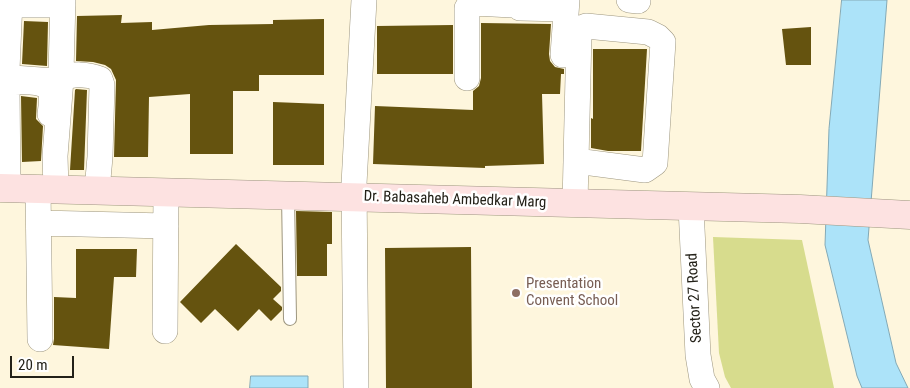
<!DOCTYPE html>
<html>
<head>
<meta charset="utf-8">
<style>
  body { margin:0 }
  #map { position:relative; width:910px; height:388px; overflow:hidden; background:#fef6dd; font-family:"Roboto Condensed",sans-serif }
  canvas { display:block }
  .scale { position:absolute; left:10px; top:356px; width:64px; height:22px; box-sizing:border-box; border:2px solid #232118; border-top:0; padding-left:6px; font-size:15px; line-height:18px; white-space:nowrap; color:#232118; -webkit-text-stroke:4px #fff; paint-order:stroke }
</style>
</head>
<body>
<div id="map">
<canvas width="910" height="388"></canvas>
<div class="scale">20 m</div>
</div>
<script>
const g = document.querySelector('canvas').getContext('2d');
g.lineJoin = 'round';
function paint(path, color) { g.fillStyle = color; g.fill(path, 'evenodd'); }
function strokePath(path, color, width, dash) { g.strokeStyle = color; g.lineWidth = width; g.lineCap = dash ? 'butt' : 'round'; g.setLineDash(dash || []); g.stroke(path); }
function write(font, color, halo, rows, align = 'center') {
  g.font = font + ' "Roboto Condensed",sans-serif'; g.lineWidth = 5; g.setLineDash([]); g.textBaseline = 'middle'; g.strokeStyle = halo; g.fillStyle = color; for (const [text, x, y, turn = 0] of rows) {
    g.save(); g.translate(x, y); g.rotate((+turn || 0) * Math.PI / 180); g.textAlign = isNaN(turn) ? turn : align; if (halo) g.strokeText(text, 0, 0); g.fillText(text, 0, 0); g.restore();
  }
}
const green = new Path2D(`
  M713 237 802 240 834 388H731L725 377 719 353Z`);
const water = new Path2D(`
  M842 0H887L868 240 896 363 908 388H862L857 376 825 245 829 129Z
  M251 376H308V388H250Z`);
const building = new Path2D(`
  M122 15 121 23 152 22V30L209 25 273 24V20L324 19V75H259V91H233V154H190V94L149 97 148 157H114L116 80 111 69 105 65 93 62 76 61 77 16Z
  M24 21 48 22 47 66 22 64Z
  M481 23 551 24 549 54 550 61 555 67 564 69V74H561L560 94H542L544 164 485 166V168L373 164 375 106 473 110V91L479 86 481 78Z
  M453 25V74H377V26Z
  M811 27V65H786L782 29Z
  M593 49H647L641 151H608L591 148V118L593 119Z
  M76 89 87 90 84 170H70L75 90Z
  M21 96 37 98 36 119 43 126 41 161 22 162Z
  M273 102 324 104V165H273Z
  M296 211 332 212V244H327V276H297Z
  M236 244 281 287V291L273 299 282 307V310L271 321 259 309 238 331 215 309 201 323 180 302Z
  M471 247 472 388H386L385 248Z
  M76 249H137L136 277H114L109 349 53 345 54 339V297L76 298Z`);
const lane = new Path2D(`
  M288 196 290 319`);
const street = new Path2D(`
  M10 0 7 70 9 76 13 78 54 81 59 77 61 72 63 0
  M629 0 638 1
  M10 5H63
  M520 8 566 9
  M563 55 567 0
  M467 78V8L470 4 474 3 512 5
  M8 188 7 87 10 82C21 82 48 79 51 93 52 100 51 108 50 114
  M38 189 40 339
  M56 189 55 156 61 79C72 73 88 74 100 79L102 85 100 157 97 190
  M575 204 579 33 581 28 586 26 648 32 658 37 663 42 655 163 645 170 576 161
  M691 207 698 355 702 379 707 388
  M39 223 166 226
  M165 331 166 192
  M356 388 354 184 364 0`);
const secondary = new Path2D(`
  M0 188 800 209 910 215`);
const markers = [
  [516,293,5,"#8d6e63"]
];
const streetNames = [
  ["Dr. Babasaheb Ambedkar Marg",455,200,2],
  ["Sector 27 Road",695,298,-93]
];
const educationNames = [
  ["Presentation",526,284],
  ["Convent School",526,301]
];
paint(green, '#d7dc8d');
paint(water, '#ace3f9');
strokePath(water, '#83a9b6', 1);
paint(building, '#65530f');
strokePath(lane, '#9d967f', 14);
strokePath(street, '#9d967f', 26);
strokePath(secondary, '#9d967f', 29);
strokePath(lane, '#fff', 12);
strokePath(street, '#fff', 25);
strokePath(secondary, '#fde2e1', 28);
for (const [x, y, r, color] of markers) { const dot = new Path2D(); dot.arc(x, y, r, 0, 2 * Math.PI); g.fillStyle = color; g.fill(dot); strokePath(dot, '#fff', 2); }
write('15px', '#232118', '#fff', streetNames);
write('15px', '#785e54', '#fff', educationNames, 'left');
</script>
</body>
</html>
